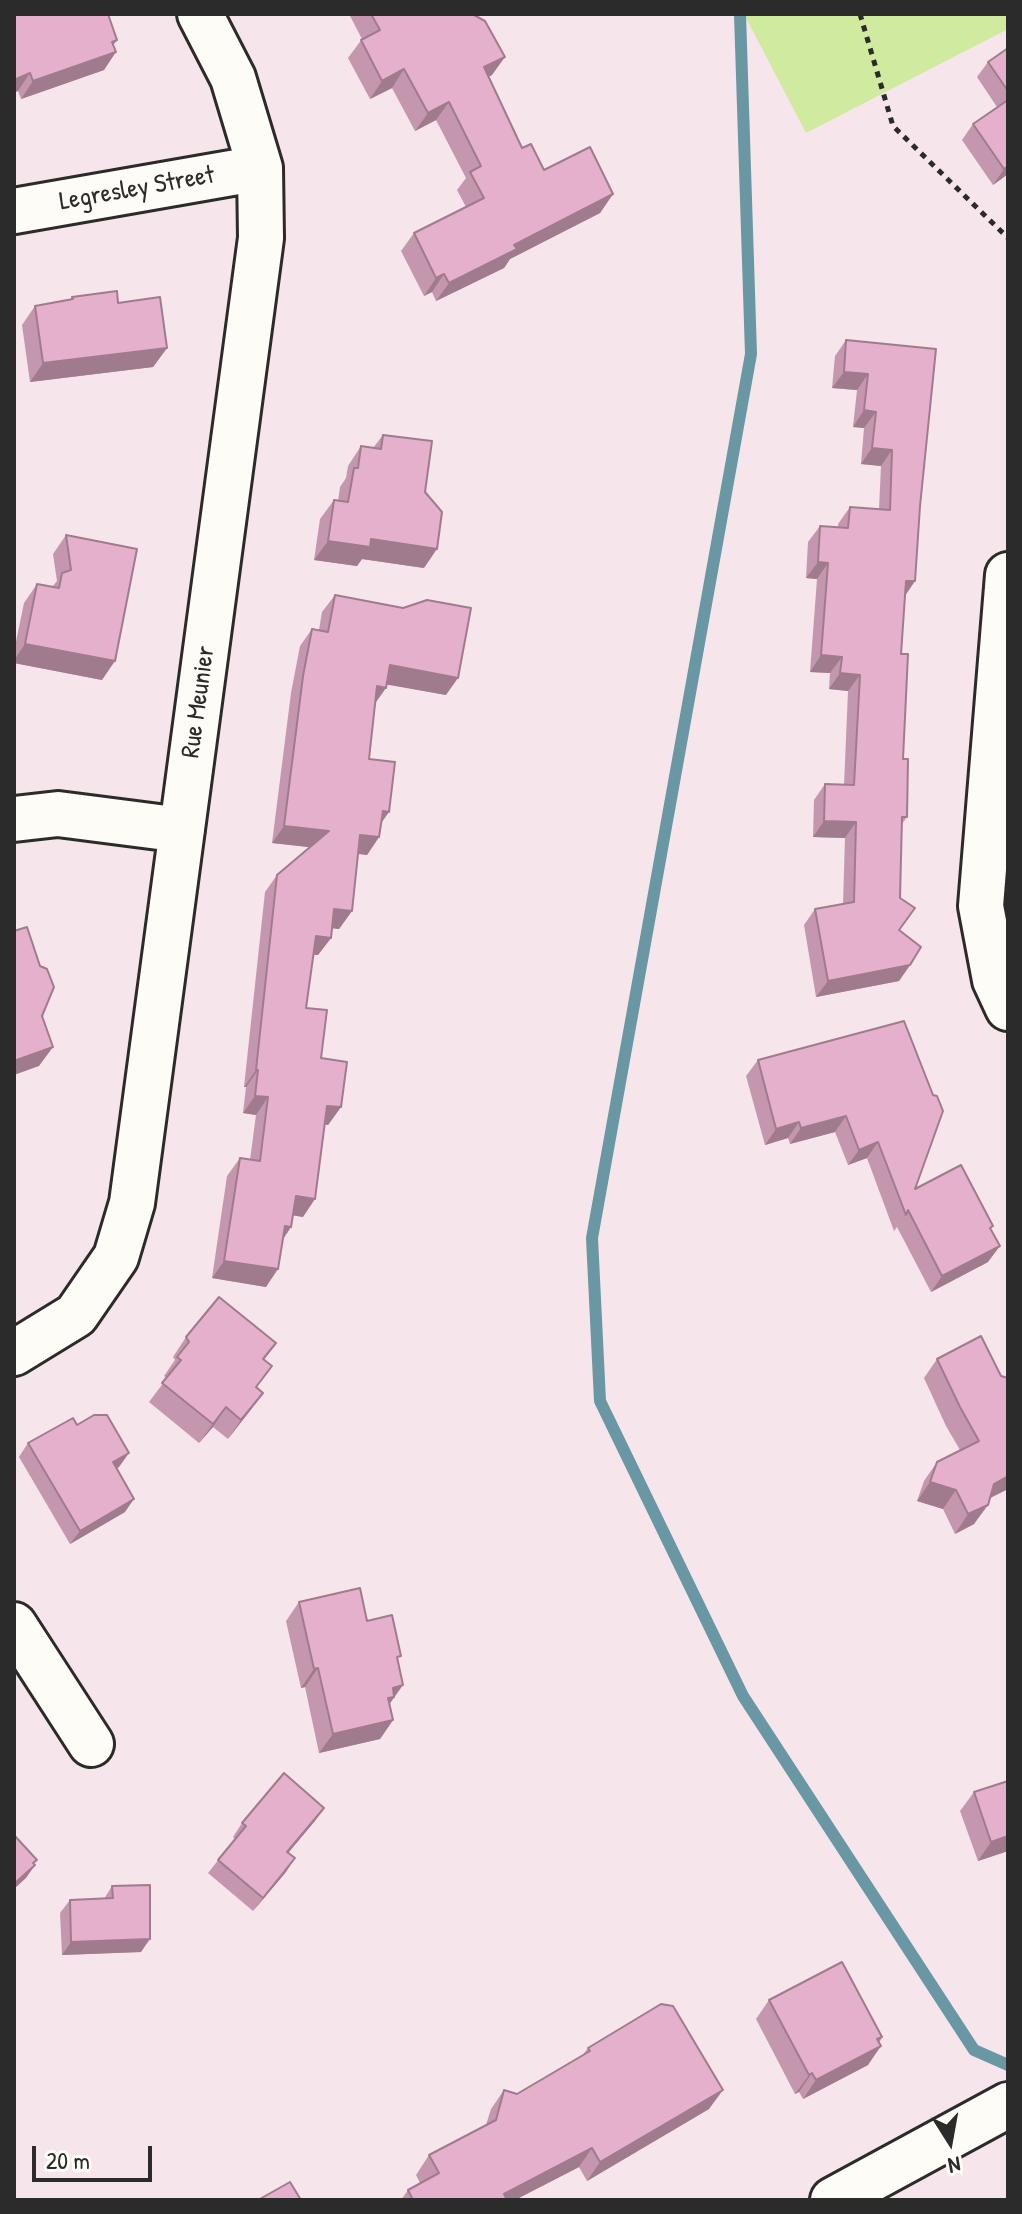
<!DOCTYPE html>
<html>
<head>
<meta charset="utf-8">
<style>
  body { margin:0 }
  #map { position:relative; width:1022px; height:2214px; overflow:hidden; background:#f6e5ea; font-family:"Patrick Hand",sans-serif }
  canvas { display:block }
  .frame { position:absolute; inset:0; border:16px solid #2b2b2b; pointer-events:none }
  .north { position:absolute; left:910px; top:2102px; width:80px; height:80px; -webkit-text-stroke:6px #fdfcf7; paint-order:stroke; rotate:169deg; font-size:22px; font-weight:700; line-height:32px; text-align:center; color:#2b2b2b }
  .north::after { content:''; display:block; margin:auto; width:28px; height:36px; background:#2b2b2b; clip-path:polygon(50% 0,100% 100%,50% 72%,0 100%) }
  .scale { position:absolute; left:32px; top:2146px; width:120px; height:36px; box-sizing:border-box; border:4px solid #2b2b2b; border-top:0; padding-left:10px; font-size:24px; line-height:28px; white-space:nowrap; color:#2b2b2b; -webkit-text-stroke:6px #fdfcf7; paint-order:stroke }
</style>
</head>
<body>
<div id="map">
<canvas width="1022" height="2214"></canvas>
<div class="frame"></div>
<div class="north">N</div>
<div class="scale">20 m</div>
</div>
<script>
const g = document.querySelector('canvas').getContext('2d');
g.lineJoin = 'round';
function paint(path, color) { g.fillStyle = color; g.fill(path, 'evenodd'); }
function strokePath(path, color, width, dash) { g.strokeStyle = color; g.lineWidth = width; g.lineCap = dash ? 'butt' : 'round'; g.setLineDash(dash || []); g.stroke(path); }
function write(font, color, halo, rows, align = 'center') {
  g.font = font + ' "Patrick Hand",sans-serif'; g.lineWidth = 6; g.setLineDash([]); g.textBaseline = 'middle'; g.strokeStyle = halo; g.fillStyle = color; for (const [text, x, y, turn = 0] of rows) {
    g.save(); g.translate(x, y); g.rotate((+turn || 0) * Math.PI / 180); g.textAlign = isNaN(turn) ? turn : align; if (halo) g.strokeText(text, 0, 0); g.fillText(text, 0, 0); g.restore();
  }
}
const green = new Path2D(`
  M744 14H1008V29L806 133Z`);
const stream = new Path2D(`
  M740 14 751 354 592 1238 600 1401 743 1696 974 2050 1008 2065`);
const path = new Path2D(`
  M860 14 893 126 1008 238`);
const minor = new Path2D(`
  M14 211 260 168
  M1008 575 981 906 995 980 1008 1008
  M14 819 58 814 182 830
  M14 1353 76 1315 116 1257 132 1203 261 238 260 168 233 78 200 14
  M14 1625 91 1744
  M833 2200 1008 2105`);
const wall = new Path2D(`
  M14 14 113 45 104 70 21 99 18 91Z
  M349 14H472L492 75 488 77 522 148 544 170 613 194 600 213 510 259 504 268 436 301 432 292 424 296 401 251 414 233 466 207 457 190 466 178 436 120 415 131 392 88 370 99 348 58 362 39Z
  M1008 48V174L993 185 962 140 973 124 997 107 977 77 988 62Z
  M72 297 118 303 167 348 153 367 30 382 22 325 35 306 70 300Z
  M846 340 936 349 920 506 915 581 905 596 901 654 903 759 907 817 902 824 899 931 910 965 899 981 816 997 804 925 815 909 843 904 845 838 813 837 814 800 825 784 844 785 848 691 829 689 830 673 810 672 817 579 806 578 808 542 820 526 838 527V524L850 507 879 509 881 466 861 464 864 428 853 427 857 390 832 388 835 356Z
  M383 435 425 492 424 568 362 559 357 566 314 560 320 519 334 500 338 501 340 487 346 478 348 466 361 446 373 448Z
  M66 535 102 680 14 663V651L24 603 37 584 52 587 57 581 53 554Z
  M335 595 446 695 387 684 375 703 369 759 381 823 379 837 367 855 358 854 352 911 339 929 332 928 331 938 318 955H313L306 1008 321 1058 341 1107 328 1125 325 1124 303 1217 293 1215 291 1227 283 1239 266 1287 212 1278 227 1176 240 1158 250 1160 256 1115 243 1113 246 1087H244L265 892 277 875 309 847 272 843 291 693 300 646 312 629 319 630 322 612Z
  M904 1021 915 1189 991 1230 988 1262 931 1292 897 1227 894 1231 867 1158 848 1165 835 1132 790 1144 788 1138 765 1145 746 1076 758 1060Z
  M186 1337 276 1343 264 1360 257 1388 263 1393 228 1439 213 1427 199 1443 149 1402 167 1378 164 1376 175 1360 173 1357Z
  M937 1359 1008 1378V1489L990 1498 974 1524 955 1534 943 1509 917 1501 924 1481 937 1462 960 1450 946 1426 924 1378Z
  M77 1425 119 1467 116 1468 125 1512 70 1544 19 1457 28 1443Z
  M299 1602 367 1621 398 1660 390 1704 393 1720 380 1739 319 1753 305 1687 301 1688 286 1621Z
  M974 1792 1008 1851 978 1861 960 1811Z
  M324 1808 288 1853 286 1872 253 1911 208 1873 235 1839 233 1837 242 1823Z
  M112 1886 141 1952 62 1955 60 1913 70 1900 104 1899Z
  M769 2000 882 2037 868 2065 803 2099 799 2092 795 2094 756 2019Z
  M588 2048 709 2109 587 2181 579 2167 515 2200H401L408 2190 420 2183 416 2175 429 2155 486 2125 491 2109 504 2090 517 2094 582 2056Z`);
const shadedWall = new Path2D(`
  M117 40 105 56 116 52 104 70 21 99 33 81Z
  M505 57 492 75 471 86 484 67Z
  M404 69 392 88 370 99 382 81Z
  M30 73 18 91 14 93V80Z
  M449 102 436 120 415 131 428 113Z
  M1008 166V174L993 185 1004 169Z
  M613 194 600 213 510 259 504 268 436 301 449 283 514 245Z
  M444 274 432 292 424 296 436 278Z
  M167 348 153 367 30 382 43 363Z
  M844 372 868 374 857 390 832 388Z
  M864 410 876 412 864 428 853 427Z
  M872 448 892 450 881 466 861 464Z
  M371 539 437 549 424 568 362 559 357 566 314 560 328 541Z
  M818 562 828 563 817 579 806 578Z
  M906 581H915L903 598Z
  M25 644 115 661 102 680 14 663V660Z
  M821 655 842 657 830 673 810 672Z
  M390 665 458 678 446 695 378 683Z
  M840 673 860 675 848 691 829 689Z
  M377 686 386 688 374 705Z
  M383 811 389 812 377 829Z
  M824 821 856 822 845 838 813 837Z
  M284 826 329 831 317 848 272 843Z
  M360 835 379 837 367 855 348 852Z
  M334 909 352 911 339 929 322 927Z
  M316 936 331 938 318 955 303 954Z
  M910 965 899 981 816 997 828 981Z
  M53 1047 39 1066 14 1075V1061Z
  M256 1070H258L246 1087H244Z
  M255 1096 268 1097 256 1115 243 1113Z
  M327 1106 341 1107 328 1125 315 1123Z
  M846 1116 835 1132 790 1144 801 1128Z
  M799 1122 788 1138 765 1145 776 1129Z
  M878 1142 867 1158 848 1165 859 1150Z
  M296 1196 315 1199 303 1217 284 1214Z
  M285 1226 291 1227 279 1245Z
  M1000 1246 988 1262 931 1292 942 1276Z
  M224 1261 278 1269 266 1287 212 1278Z
  M263 1393 249 1412 228 1439 241 1420Z
  M226 1407 213 1427 199 1443 213 1424Z
  M129 1453 119 1467 104 1476 113 1462Z
  M1008 1476V1489L980 1503 994 1484Z
  M930 1482 956 1490 943 1509 917 1501Z
  M134 1499 125 1512 70 1544 80 1531Z
  M988 1505 974 1524 955 1534 968 1514Z
  M318 1668 305 1687 301 1688 314 1669Z
  M403 1685 381 1716 393 1688Z
  M393 1720 380 1739 319 1753 333 1734Z
  M324 1808 315 1821 278 1865 287 1852Z
  M1008 1836V1851L978 1861 991 1842Z
  M295 1858 286 1872 253 1911 263 1898Z
  M37 1860 30 1869 35 1865 26 1878 14 1889V1884Z
  M150 1939 141 1952 62 1955 71 1942Z
  M882 2037 872 2050 881 2046 868 2065 803 2099 816 2080Z
  M812 2073 799 2092 795 2094 809 2075Z
  M723 2090 709 2109 587 2181 600 2162Z
  M592 2148 579 2167 515 2200H499L504 2194Z`);
const building = new Path2D(`
  M14 14H108L117 40 112 42 116 52 33 81 30 73 14 80Z
  M371 14H472L485 21 505 57 484 67 522 148 531 144 544 170 590 147 613 194 514 245 517 249 449 283 444 274 436 278 414 233 484 198 470 172 481 166 449 102 428 113 404 69 382 81 361 40 380 30Z
  M1008 48V91L988 62Z
  M1008 100V166L1004 169 973 124Z
  M117 291 118 303 160 297 167 348 43 363 35 306 73 299 72 297Z
  M846 340 936 349 920 506 915 581H906L901 654H908L903 759H908L907 817H902L900 898 915 908 899 930 921 947 910 965 828 981 815 909 854 902 856 822 824 821 825 784 854 785 860 675 840 673 842 657 821 655 828 563 818 562 820 526 848 528 850 507 890 510 892 450 872 448 876 412 864 410 868 374 844 372Z
  M383 435 432 441 425 492 442 512 437 549 371 539 370 547 328 541 334 500 348 502 354 468H358L361 446 381 449Z
  M66 535 137 549 115 661 25 644 37 584 59 588 62 573 71 570Z
  M335 595 403 608 427 600 471 608 458 678 390 665 386 688 377 686 369 759 395 762 389 812 383 811 379 837 360 835 352 911 334 909 331 938 316 936 306 1008 327 1010 321 1058 347 1062 341 1107 327 1106 315 1199 296 1196 291 1227 285 1226 278 1269 224 1261 240 1158 260 1161 268 1097 255 1096 258 1070H256L277 875 329 831 284 826 303 676 312 629 328 632Z
  M27 927 40 966 47 969 54 987 42 1016 53 1047 14 1061V931Z
  M904 1021 933 1095 937 1096 943 1111 915 1189 961 1165 993 1226 990 1228 1000 1246 942 1276 908 1210 906 1215 878 1142 859 1150 846 1116 801 1128 799 1122 776 1129 758 1060Z
  M219 1297 276 1343 263 1359 272 1366 256 1387 263 1393 241 1420 226 1407 213 1424 162 1383 181 1360 177 1357 189 1342 186 1337Z
  M981 1336 1001 1376 1008 1378V1476L994 1484 988 1505 968 1514 956 1490 930 1482 937 1462 979 1441 960 1407 937 1359Z
  M94 1415H107L129 1453 113 1462 134 1499 80 1531 28 1443 73 1418 77 1425Z
  M360 1588 367 1621 392 1615 401 1656 397 1657 403 1685 393 1688 394 1697 388 1698 393 1720 333 1734 318 1668 314 1669 299 1602Z
  M284 1773 324 1808 287 1852 295 1858 263 1898 218 1860 246 1826 242 1823Z
  M1008 1781V1836L991 1842 974 1792Z
  M14 1835 37 1860 33 1863 35 1865 14 1884Z
  M150 1885V1939L71 1942 70 1900 113 1898 112 1886Z
  M842 1962 882 2037 877 2039 881 2046 816 2080 812 2073 809 2075 769 2000Z
  M661 2004 673 2006 723 2090 600 2162 592 2148 504 2194 507 2200H413L408 2190 439 2173 429 2155 496 2120 504 2090 517 2094 590 2051 588 2048Z
  M290 2182 301 2200H258Z`);
const streetNames = [
  ["Legresley Street",137,189,-10],
  ["Rue Meunier",199,702,-82]
];
paint(green, '#d0eaa0');
strokePath(stream, '#6997a3', 12);
strokePath(minor, '#2b2b2b', 50);
strokePath(path, '#2b2b2b', 5, [6, 6]);
strokePath(minor, '#fdfcf7', 44);
paint(wall, '#c597af');
paint(shadedWall, '#a07b8e');
paint(building, '#e5b0cb');
strokePath(building, '#a07b8e', 2);
write('26px', '#2b2b2b', '#fdfcf7', streetNames);
</script>
</body>
</html>
